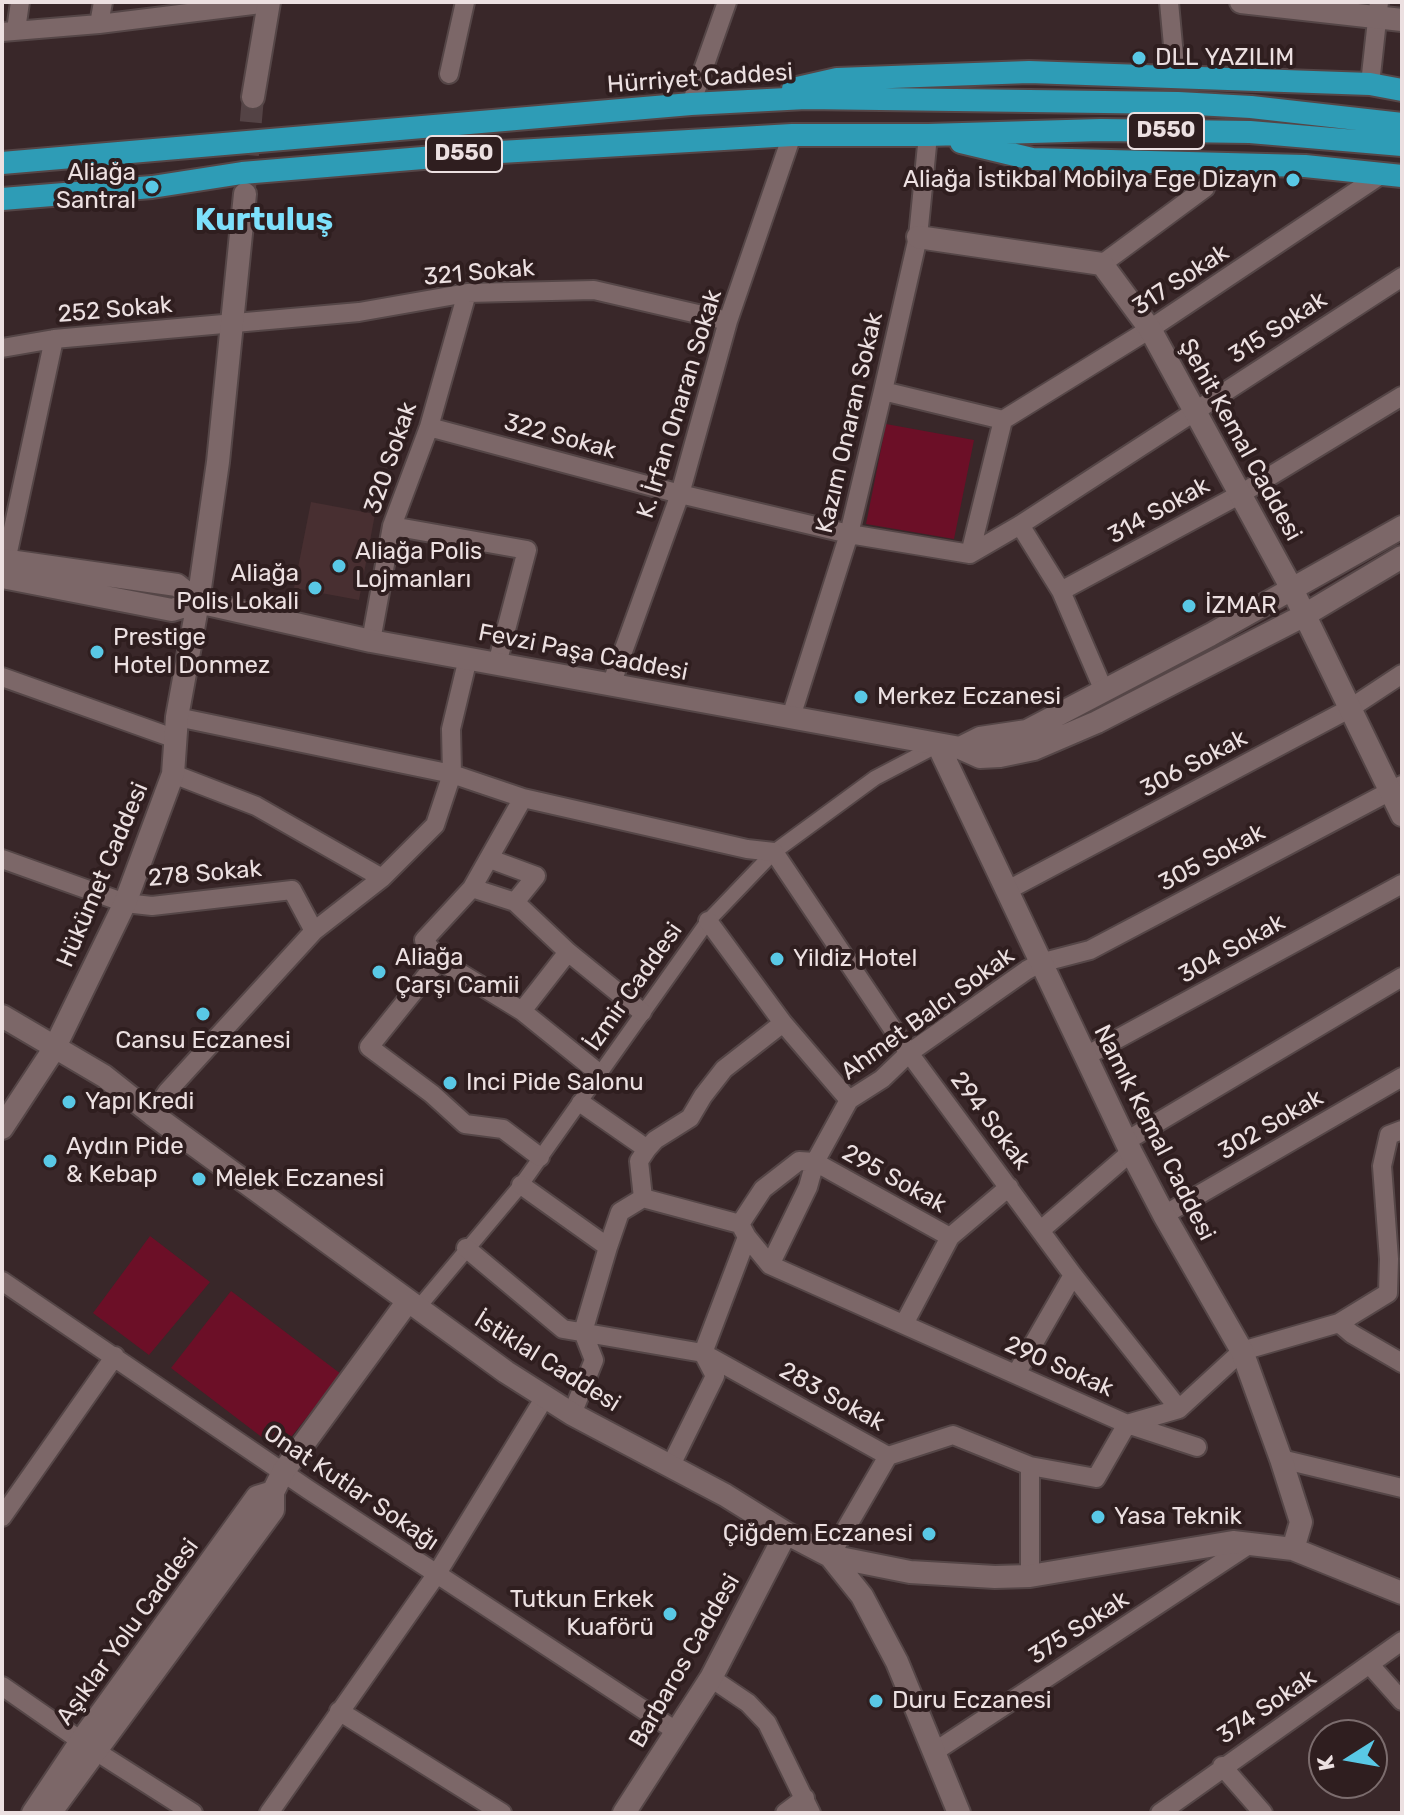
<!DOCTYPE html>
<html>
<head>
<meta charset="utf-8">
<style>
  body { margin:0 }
  #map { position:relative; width:1404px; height:1815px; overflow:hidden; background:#392729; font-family:Rubik,sans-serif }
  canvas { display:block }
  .frame { position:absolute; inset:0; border:4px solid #ece0e1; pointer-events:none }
  .north { position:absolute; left:1308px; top:1719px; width:80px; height:80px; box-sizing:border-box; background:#2f1e1f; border:2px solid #7b6c6d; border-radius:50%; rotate:259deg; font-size:22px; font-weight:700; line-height:32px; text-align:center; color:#ece0e1 }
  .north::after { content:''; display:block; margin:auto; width:28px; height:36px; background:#59c8e5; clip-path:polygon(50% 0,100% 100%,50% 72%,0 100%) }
</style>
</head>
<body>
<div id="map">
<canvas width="1404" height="1815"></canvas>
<div class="frame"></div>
<div class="north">K</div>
</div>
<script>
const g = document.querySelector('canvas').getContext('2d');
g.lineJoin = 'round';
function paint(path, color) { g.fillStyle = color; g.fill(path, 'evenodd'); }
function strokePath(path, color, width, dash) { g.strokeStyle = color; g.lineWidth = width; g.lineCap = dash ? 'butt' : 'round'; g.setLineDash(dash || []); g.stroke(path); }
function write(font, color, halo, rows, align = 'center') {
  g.font = font + ' Rubik,sans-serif'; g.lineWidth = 8; g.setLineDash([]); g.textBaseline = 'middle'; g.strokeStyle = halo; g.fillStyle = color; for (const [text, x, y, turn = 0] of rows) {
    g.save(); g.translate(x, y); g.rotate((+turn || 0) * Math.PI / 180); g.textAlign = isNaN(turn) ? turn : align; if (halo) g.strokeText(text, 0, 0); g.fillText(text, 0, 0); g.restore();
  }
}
const built = new Path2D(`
  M311 502 375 514 359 600 294 588Z`);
const green = new Path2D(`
  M886 424 974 440 954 539 866 524Z
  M150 1236 210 1282 149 1355 93 1313Z
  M231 1291 341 1374 280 1451 171 1368Z`);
const tertiaryTunnel = new Path2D(`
  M245 188 253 97`);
const pedestrian = new Path2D(`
  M418 1308 521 1185 708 921 774 852 875 778 938 745`);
const minor = new Path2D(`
  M1169 2 1176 78
  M99 24 103 2
  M16 30 20 2
  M2 32 99 24 269 3
  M449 74 465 2
  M1370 84 1379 2
  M691 104 727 2
  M1102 264 1205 188
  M2 348 54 339 359 312 467 293 594 290 728 321
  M883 391 1003 420
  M1003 420 1150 329 1382 174
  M429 427 680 494 849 534 970 554
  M1020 525 1061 591 1104 691
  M392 526 527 550 497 664
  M970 554 1020 525 1402 277
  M970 554 1003 420
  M6 561 54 339
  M1061 591 1239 495 1402 396
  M371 641 392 526 429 427 467 293
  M2 677 176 739
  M611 685 680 494 728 321 792 135
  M177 717 452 774 523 798 747 849 774 852 909 1053 1073 1275 1179 1409
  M791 717 849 534 883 391 918 237 928 135
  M173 774 256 806 382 878
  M2 859 125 903 152 906 292 890 314 931
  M472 888 515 902 536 876 490 859
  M1006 891 1349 709 1402 674
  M515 902 568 952 642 1012
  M708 921 783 1023 849 1100
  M568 952 522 1011 600 1074
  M439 960 369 1047 432 1094 465 1124 503 1129 540 1157
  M522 1011 439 960 424 940 472 888 523 798
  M1086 1056 1402 884
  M581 1103 647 1149
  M152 1114 167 1092 314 931 382 878 435 825 452 774 451 729 468 658
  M1128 1140 1402 977
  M521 1185 608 1247
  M643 1198 639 1161 647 1149 655 1140 690 1118 703 1096 724 1069 783 1023
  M643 1198 740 1224
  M1164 1215 1402 1077
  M1041 1230 1131 1152
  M747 1237 770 1265 1127 1424 1197 1447
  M466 1248 563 1329 703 1353 888 1456 953 1435 1030 1466 1096 1478 1127 1424 1179 1409 1242 1351 1339 1323 1388 1293 1389 1259 1382 1166 1389 1135 1402 1130
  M770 1265 808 1187 815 1162 950 1237
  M2 1281 309 1490 676 1731
  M1339 1323 1352 1334 1402 1363
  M904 1324 950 1237 1009 1187
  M1016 1374 1073 1275
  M572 1414 594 1360 583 1332 608 1247 620 1212 643 1198
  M1281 1459 1402 1488
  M671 1465 715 1376 703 1353 747 1237 740 1224 763 1189 799 1161 815 1162 849 1100 882 1079 909 1053 1027 970 1040 963 1090 950 1402 785
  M2 1517 115 1356
  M830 1556 888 1456
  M1030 1576V1466
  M1370 1665 1402 1701
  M711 1678 748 1703 767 1723 811 1813
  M2 1686 94 1750 193 1813
  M339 1711 502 1813
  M934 1752 1250 1544
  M1222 1766 1263 1813
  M269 1813 436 1575 545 1397
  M785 1813 805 1798
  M1160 1813 1402 1641`);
const tertiary = new Path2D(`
  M1241 2 1402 20
  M253 97 269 2
  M918 237 1102 264 1150 329 1292 589 1402 815
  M2 560 177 585 198 602 371 641 960 748 980 757 1000 756 1034 749 1097 722 1303 616 1402 557
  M2 577 172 610 198 602
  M938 745 1131 1152 1164 1215 1242 1351 1281 1459 1301 1522 1293 1549
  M960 748 980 738 1027 731 1210 635 1402 527
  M2 1016 104 1076 152 1114 506 1372 572 1414 725 1495 786 1533 830 1556 862 1596 897 1662 959 1813
  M2 1128 54 1049 125 903 173 774 177 717 198 602 218 462 245 194
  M830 1556 910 1572 995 1577 1030 1576 1233 1542 1293 1549 1402 1593
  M33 1813 81 1741 257 1497 273 1492
  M50 1813 273 1510V1492L283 1472 408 1301
  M624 1813 711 1678 786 1533`);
const trunk = new Path2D(`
  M793 89 837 79 1029 72 1370 84 1402 90
  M961 142 1032 159 1305 166 1402 176
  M2 163 691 104 806 98 1178 103 1251 107 1402 124
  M2 199 152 187 242 173 483 153 792 135H928L1101 130 1250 132 1402 145`);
const markers = [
  [1139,58,8,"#59c8e5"],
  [1293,180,8,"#59c8e5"],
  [152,187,8,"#59c8e5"],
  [339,566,8,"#59c8e5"],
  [315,588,8,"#59c8e5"],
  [1189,606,8,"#59c8e5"],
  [97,652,8,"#59c8e5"],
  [861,697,8,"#59c8e5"],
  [777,959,8,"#59c8e5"],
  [379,972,8,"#59c8e5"],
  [203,1014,8,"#59c8e5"],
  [450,1083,8,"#59c8e5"],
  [69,1102,8,"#59c8e5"],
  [50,1161,8,"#59c8e5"],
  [199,1179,8,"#59c8e5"],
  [1098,1517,8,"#59c8e5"],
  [929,1534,8,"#59c8e5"],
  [670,1614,8,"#59c8e5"],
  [876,1701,8,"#59c8e5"]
];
const shields = [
  [1166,131,76],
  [464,154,76]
];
const shieldNames = [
  ["D550",1166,131],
  ["D550",464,154]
];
const poiNames = [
  ["DLL YAZILIM",1155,58],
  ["Aliağa",136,173,"right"],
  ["Santral",136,201,"right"],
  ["Aliağa İstikbal Mobilya Ege Dizayn",1277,180,"right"],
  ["Aliağa Polis",355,552],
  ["Lojmanları",355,580],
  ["Aliağa",299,574,"right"],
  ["Polis Lokali",299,602,"right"],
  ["İZMAR",1205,606],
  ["Prestige",113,638],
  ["Hotel Donmez",113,666],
  ["Merkez Eczanesi",877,697],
  ["Aliağa",395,958],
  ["Çarşı Camii",395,986],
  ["Yildiz Hotel",793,959],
  ["Cansu Eczanesi",203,1041,"center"],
  ["Inci Pide Salonu",466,1083],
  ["Yapı Kredi",85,1102],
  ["Aydın Pide",66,1147],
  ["& Kebap",66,1175],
  ["Melek Eczanesi",215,1179],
  ["Yasa Teknik",1114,1517],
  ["Çiğdem Eczanesi",913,1534,"right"],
  ["Tutkun Erkek",654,1600,"right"],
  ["Kuaförü",654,1628,"right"],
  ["Duru Eczanesi",892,1701]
];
const streetNames = [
  ["Hürriyet Caddesi",700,79,-4],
  ["321 Sokak",479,273,-5],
  ["317 Sokak",1181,280,-33],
  ["252 Sokak",115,310,-5],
  ["315 Sokak",1278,328,-33],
  ["K. İrfan Onaran Sokak",680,404,-73],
  ["Kazım Onaran Sokak",850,423,-77],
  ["322 Sokak",560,437,15],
  ["Şehit Kemal Caddesi",1240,440,61],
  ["320 Sokak",391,458,-71],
  ["314 Sokak",1159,511,-29],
  ["Fevzi Paşa Caddesi",583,653,11],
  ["306 Sokak",1194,764,-28],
  ["305 Sokak",1212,858,-28],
  ["278 Sokak",205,874,-5],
  ["Hükümet Caddesi",103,875,-67],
  ["304 Sokak",1232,949,-29],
  ["İzmir Caddesi",634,987,-55],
  ["Ahmet Balcı Sokak",928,1014,-36],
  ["294 Sokak",990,1121,53],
  ["302 Sokak",1271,1125,-30],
  ["Namık Kemal Caddesi",1154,1133,63],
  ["295 Sokak",894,1179,29],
  ["İstiklal Caddesi",547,1362,32],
  ["290 Sokak",1059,1367,24],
  ["283 Sokak",832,1397,29],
  ["Onat Kutlar Sokağı",351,1488,34],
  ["375 Sokak",1079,1628,-33],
  ["Aşıklar Yolu Caddesi",128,1632,-54],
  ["Barbaros Caddesi",685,1661,-60],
  ["374 Sokak",1267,1707,-34]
];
const districtNames = [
  ["Kurtuluş",264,221]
];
paint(built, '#482f31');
paint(green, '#6c0f27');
strokePath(tertiaryTunnel, '#544345', 22, [22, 11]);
strokePath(pedestrian, '#554647', 18);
strokePath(minor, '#554647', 22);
strokePath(tertiary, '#554647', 26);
strokePath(trunk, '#554647', 26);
strokePath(pedestrian, '#7c6768', 14);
strokePath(minor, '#7c6768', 18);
strokePath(tertiary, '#7c6768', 22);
strokePath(trunk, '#2e9cb6', 22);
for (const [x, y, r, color] of markers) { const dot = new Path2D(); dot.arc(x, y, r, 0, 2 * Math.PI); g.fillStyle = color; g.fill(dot); strokePath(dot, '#2f1e1f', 3); }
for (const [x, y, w] of shields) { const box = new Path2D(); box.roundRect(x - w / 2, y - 18, w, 36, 6); g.fillStyle = '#2f1e1f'; g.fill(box); strokePath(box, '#ece0e1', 2); }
write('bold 22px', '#ece0e1', null, shieldNames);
write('24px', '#ece0e1', '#2f1e1f', poiNames, 'left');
write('24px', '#ece0e1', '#2f1e1f', streetNames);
write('bold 32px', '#7de0fb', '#2f1e1f', districtNames);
</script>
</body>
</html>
